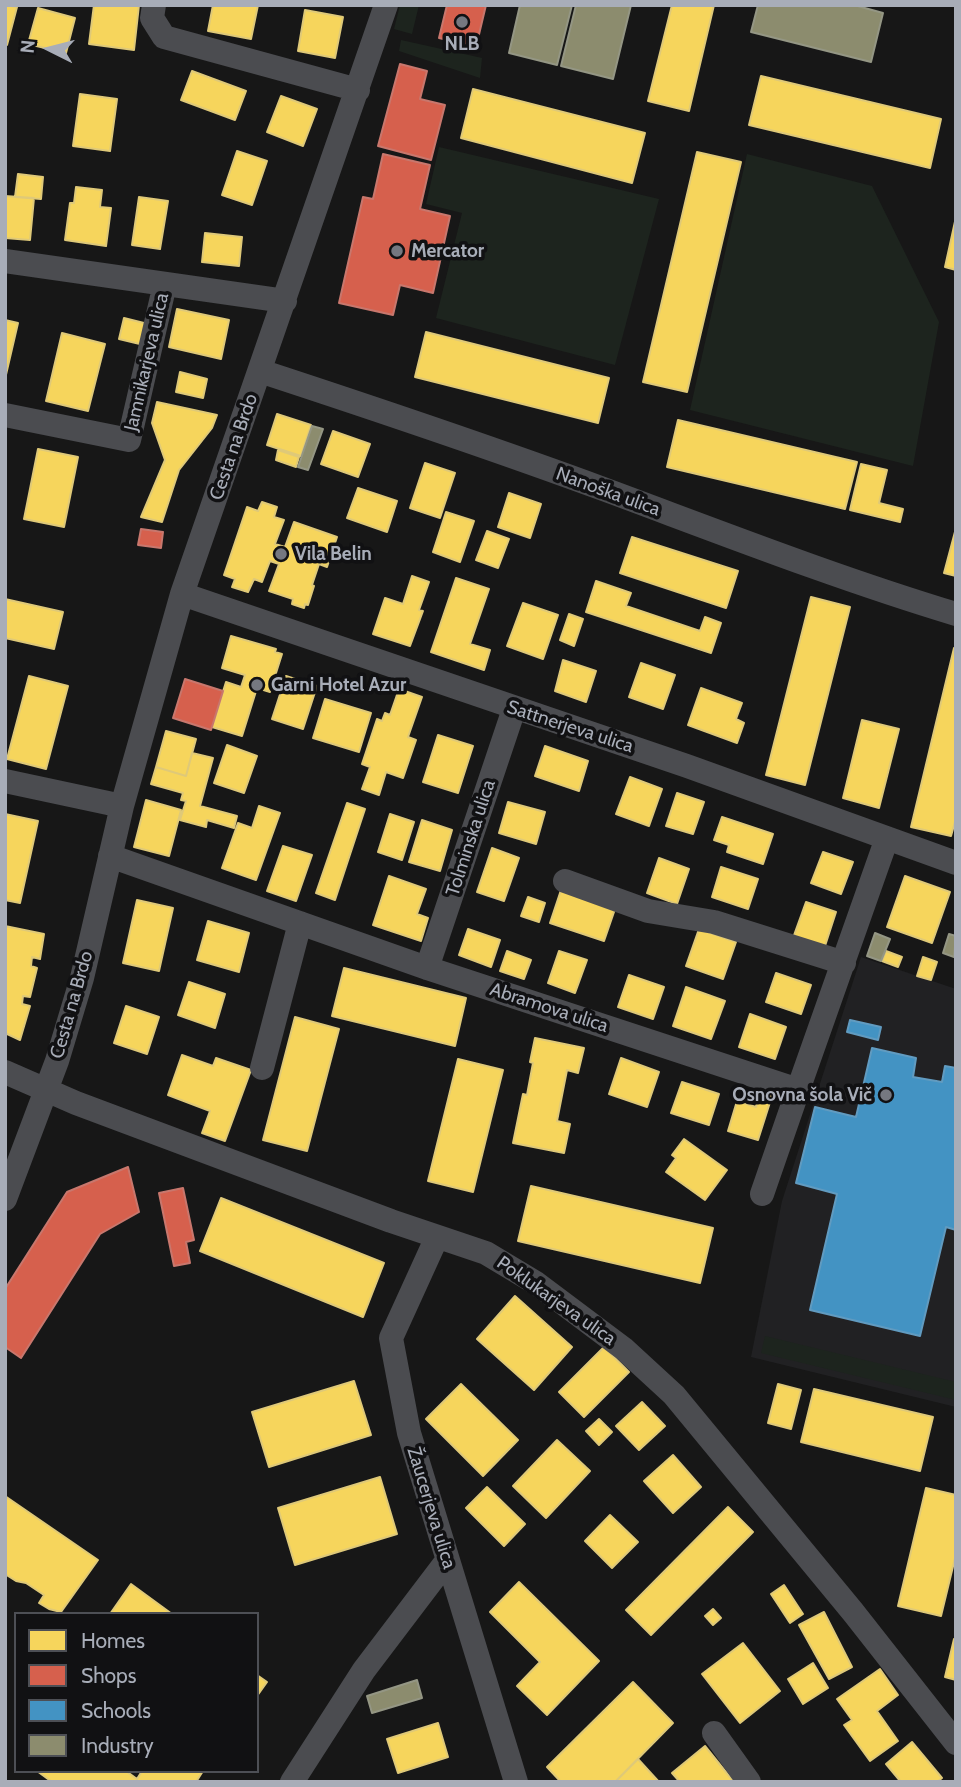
<!DOCTYPE html>
<html>
<head>
<meta charset="utf-8">
<style>
  body { margin:0 }
  #map { position:relative; width:961px; height:1787px; overflow:hidden; background:#171717; font-family:Cabin,sans-serif }
  canvas { display:block }
  .frame { position:absolute; inset:0; border:7px solid #a8adb8; pointer-events:none }
  .legend { position:absolute; left:14px; top:1612px; width:245px; height:161px; box-sizing:border-box; background:#111113; border:2px solid #4d4f55; margin:0; padding:9px 12px; list-style:none; font-size:21px; color:#a8adb8 }
  .legend li { display:flex; align-items:center; gap:14px; height:35px }
  .legend b { width:35px; border:2px solid #4d4f55 }
  .north { position:absolute; left:14px; top:14px; width:70px; height:70px; -webkit-text-stroke:5px #111113; paint-order:stroke; rotate:276deg; font-size:19px; font-weight:700; line-height:28px; text-align:center; color:#a8adb8 }
  .north::after { content:''; display:block; margin:auto; width:24px; height:32px; background:#a8adb8; clip-path:polygon(50% 0,100% 100%,50% 72%,0 100%) }
</style>
</head>
<body>
<div id="map">
<canvas width="961" height="1787"></canvas>
<div class="frame"></div>
<ul class="legend">
<li><b style="height:19px;background:#f6d55c"></b>Homes</li>
<li><b style="height:19px;background:#d6604d"></b>Shops</li>
<li><b style="height:19px;background:#4393c3"></b>Schools</li>
<li><b style="height:19px;background:#8c8c6e"></b>Industry</li>
</ul>
<div class="north">N</div>
</div>
<script>
const g = document.querySelector('canvas').getContext('2d');
g.lineJoin = 'round';
function paint(path, color) { g.fillStyle = color; g.fill(path, 'evenodd'); }
function strokePath(path, color, width, dash) { g.strokeStyle = color; g.lineWidth = width; g.lineCap = dash ? 'butt' : 'round'; g.setLineDash(dash || []); g.stroke(path); }
function write(font, color, halo, rows, align = 'center') {
  g.font = font + ' Cabin,sans-serif'; g.lineWidth = 7; g.setLineDash([]); g.textBaseline = 'middle'; g.strokeStyle = halo; g.fillStyle = color; for (const [text, x, y, turn = 0] of rows) {
    g.save(); g.translate(x, y); g.rotate((+turn || 0) * Math.PI / 180); g.textAlign = isNaN(turn) ? turn : align; if (halo) g.strokeText(text, 0, 0); g.fillText(text, 0, 0); g.restore();
  }
}
const built = new Path2D(`
  M861 957 956 989V1407L751 1357 782 1201Z`);
const green = new Path2D(`
  M400 5H419L412 34 394 29Z
  M401 40 482 58 480 78 399 51Z
  M439 147 659 199 615 365 436 318 462 213 426 204Z
  M747 154 872 186 939 322 913 466 690 410Z
  M765 1336 956 1382V1400L761 1353Z`);
const homes = new Path2D(`
  M5 5 17 7 7 45H5Z
  M94 5H139L134 50 89 44Z
  M213 5H258L251 39 208 31Z
  M672 5H714L689 111 648 101Z
  M38 8 75 18 66 53 28 44Z
  M305 10 343 17 335 58 298 51Z
  M192 71 246 91 235 120 181 100Z
  M761 76 941 119 930 168 749 125Z
  M473 89 645 133 632 183 461 138Z
  M80 94 117 99 110 151 73 146Z
  M281 96 317 109 303 146 267 132Z
  M237 151 267 161 252 205 222 195Z
  M697 152 741 162 687 392 643 382Z
  M18 174 43 177 41 199 15 197Z
  M76 187 102 190 100 207 111 208 106 246 65 240 70 203H74Z
  M5 196 34 198 30 240 5 238Z
  M139 197 168 201 160 249 132 245Z
  M956 217V270L945 267Z
  M205 233 242 237 239 266 202 262Z
  M177 309 229 320 221 359 169 347Z
  M124 318 148 324 144 345 119 339Z
  M5 320 18 323 5 379Z
  M426 332 609 378 598 423 415 377Z
  M62 333 105 344 88 411 46 401Z
  M180 372 207 379 203 398 176 392Z
  M157 402 217 415 212 428 179 470 162 522 141 517 165 460 152 423Z
  M277 414 311 425 301 456 267 445Z
  M678 420 857 462 845 509 667 467Z
  M333 431 370 444 358 477 321 464Z
  M38 449 78 457 64 527 24 519Z
  M278 450 299 457 296 467 276 460Z
  M425 463 455 473 440 518 410 508Z
  M861 464 887 470 879 503 903 509 900 522 850 510Z
  M358 488 397 501 387 532 347 518Z
  M509 493 541 504 530 538 498 527Z
  M262 502 277 507 274 517 284 520 275 544 285 547 294 522 337 537 327 567 319 564 312 585 314 586 308 605 305 604 304 608 292 604 293 599 269 591 279 564 270 561 262 582 254 579 248 592 232 587 235 579 224 575 247 507 258 511Z
  M446 512 474 521 460 562 433 552Z
  M956 528V576L944 573Z
  M487 531 509 539 498 568 476 560Z
  M632 537 738 571 726 608 620 573Z
  M412 576 429 582 419 610 423 611 410 646 373 634 385 598 403 604Z
  M456 578 489 589 470 644 490 650 484 670 431 652Z
  M596 581 631 593 626 606 700 631 705 617 721 623 711 653 586 612Z
  M811 597 850 607 805 785 766 775Z
  M5 599 63 612 54 649 5 638Z
  M523 603 558 615 543 659 507 646Z
  M569 614 583 619 574 646 560 640Z
  M231 636 276 649 275 652 282 654 270 692 257 688 242 736 212 727 226 682 241 687 245 675 222 668Z
  M954 648 956 649V818L951 836 911 827Z
  M563 660 596 671 586 702 555 691Z
  M641 663 675 675 663 709 629 697Z
  M29 676 68 686 46 769 7 759Z
  M286 676 317 686 303 729 272 719Z
  M701 688 742 703 736 719 744 723 737 743 688 725Z
  M399 689 422 697 408 737 416 740 403 778 386 772 379 795 362 789 370 767 362 764 377 719 382 721 385 713 390 715Z
  M325 699 371 713 359 752 313 738Z
  M862 720 899 729 879 808 843 798Z
  M166 731 196 739 186 776 156 767Z
  M438 735 473 746 458 793 423 782Z
  M227 745 257 756 244 793 214 783Z
  M545 746 588 761 579 791 535 776Z
  M192 753 213 758 200 806 237 816 234 828 207 820 206 827 180 820 186 801 181 800 183 793 151 784 156 767 186 776Z
  M630 777 662 789 649 826 616 814Z
  M677 793 704 802 693 834 666 826Z
  M146 800 181 810 169 856 134 847Z
  M508 802 545 812 536 844 499 833Z
  M347 803 365 809 335 900 316 893Z
  M259 806 280 813 256 880 222 868 238 823 252 828Z
  M5 814 38 821 20 903 5 900Z
  M390 814 414 822 402 860 378 852Z
  M722 817 773 834 763 864 727 852 729 845 714 840Z
  M422 820 452 830 440 871 409 862Z
  M283 846 312 855 296 901 267 891Z
  M492 848 519 858 504 901 477 892Z
  M823 852 853 862 841 894 811 883Z
  M659 858 689 869 677 904 647 893Z
  M721 867 758 879 748 909 712 897Z
  M389 876 426 889 417 914 428 918 421 941 373 925Z
  M905 876 950 892 932 943 887 927Z
  M561 890 615 909 604 941 550 923Z
  M528 897 545 903 539 922 521 916Z
  M137 900 173 908 159 971 123 963Z
  M806 902 836 912 824 949 793 938Z
  M208 921 249 933 239 972 197 960Z
  M5 926 44 934 40 959 32 957 31 966 37 968 30 997 23 996 22 1004 30 1006 20 1040 5 1033Z
  M468 929 500 940 491 967 459 955Z
  M699 929 736 942 723 979 686 966Z
  M507 951 531 960 524 979 500 971Z
  M559 951 587 960 575 993 548 983Z
  M886 951 902 957 898 967 882 961Z
  M923 957 937 962 931 980 917 976Z
  M344 968 466 998 455 1046 332 1016Z
  M776 973 811 985 801 1014 766 1002Z
  M629 975 664 987 653 1019 618 1007Z
  M189 982 225 994 215 1028 178 1015Z
  M686 987 725 1001 711 1039 673 1026Z
  M126 1006 159 1017 147 1054 114 1043Z
  M750 1014 786 1027 775 1059 739 1047Z
  M295 1017 339 1029 307 1151 263 1140Z
  M535 1038 584 1048 578 1073 567 1070 557 1121 570 1124 564 1153 513 1143 523 1094 527 1095 533 1063 530 1062Z
  M182 1055 213 1066 216 1058 251 1070 225 1141 202 1133 210 1111 168 1095Z
  M621 1058 659 1072 647 1107 609 1094Z
  M458 1059 503 1070 473 1192 428 1181Z
  M682 1082 719 1094 709 1125 671 1113Z
  M760 1092 772 1096 758 1140 728 1131 737 1101 756 1107Z
  M684 1139 727 1170 705 1200 666 1172 676 1158 672 1155Z
  M531 1186 713 1228 700 1283 518 1241Z
  M221 1198 384 1263 363 1317 200 1251Z
  M515 1296 572 1347 534 1390 477 1339Z
  M604 1347 629 1372 584 1417 559 1392Z
  M354 1381 371 1435 269 1467 252 1412Z
  M461 1384 518 1440 483 1476 426 1419Z
  M778 1384 801 1390 791 1429 768 1423Z
  M814 1389 933 1417 920 1471 801 1442Z
  M642 1402 665 1426 639 1450 616 1426Z
  M599 1419 612 1432 599 1445 586 1431Z
  M557 1440 590 1471 546 1518 513 1486Z
  M673 1455 701 1487 673 1513 644 1481Z
  M380 1477 397 1534 295 1565 278 1508Z
  M487 1487 525 1524 504 1546 466 1508Z
  M926 1488 956 1495V1554L941 1616 898 1606Z
  M5 1496 98 1560 61 1612 49 1609 39 1603 44 1595 26 1583 16 1581 5 1574Z
  M728 1507 753 1532 651 1635 626 1610Z
  M610 1515 638 1542 612 1568 585 1541Z
  M519 1582 599 1661 547 1715 517 1686 540 1662 490 1612Z
  M131 1584 172 1614H110Z
  M784 1585 803 1614 790 1623 771 1594Z
  M713 1609 721 1618 713 1625 705 1616Z
  M824 1612 852 1667 829 1679 799 1625Z
  M954 1639 956 1640V1680L945 1677Z
  M743 1643 780 1691 740 1723 702 1674Z
  M813 1663 828 1688 803 1704 788 1679Z
  M880 1669 898 1695 877 1711 898 1741 870 1761 844 1725 852 1720 837 1699Z
  M257 1675 267 1682 257 1696Z
  M633 1682 673 1723 615 1782H561L547 1767Z
  M438 1723 448 1757 398 1773 387 1739Z
  M912 1742 942 1778 937 1782H901L886 1764Z
  M705 1746 734 1782H680L672 1773Z
  M638 1759 659 1782H615Z
  M37 1771H126L137 1779 142 1771H203L196 1782H52Z`);
const shops = new Path2D(`
  M447 5H486L476 47 439 38Z
  M400 64 427 71 420 99 445 105 431 160 378 146Z
  M383 154 430 165 420 209 450 216 433 293 400 285 393 315 339 303 363 197 373 199Z
  M141 529 163 532 161 548 138 545Z
  M185 679 223 691 211 730 173 718Z
  M128 1167 139 1212 100 1234 21 1358 5 1347V1289L67 1192Z
  M183 1188 194 1240 186 1242 190 1263 174 1266 159 1193Z`);
const schools = new Path2D(`
  M850 1020 881 1027 878 1040 847 1032Z
  M872 1048 916 1058 913 1077 942 1082 945 1066 956 1068V1230L946 1227 920 1336 810 1310 837 1194 796 1183 815 1107 856 1117Z`);
const industry = new Path2D(`
  M520 5H572L557 65 509 53Z
  M576 5H631L613 79 561 66Z
  M758 5H854L883 13 871 62 751 32Z
  M312 426 323 429 308 470 298 467Z
  M875 933 890 939 881 961 867 956Z
  M949 934 956 936 954 957 943 953Z
  M417 1680 422 1698 372 1713 367 1696Z`);
const minor = new Path2D(`
  M154 5 152 18 164 37 358 90
  M5 261 285 301
  M260 371C376 409 492 448 606 490 722 533 837 578 956 614
  M5 415 129 440 165 284
  M182 594 687 766 956 863
  M5 781 122 806
  M110 856 427 968 798 1090 887 838
  M565 881 648 911 714 922 844 963
  M427 968 514 709
  M262 1068 300 923
  M5 1072 76 1103 391 1221 486 1253 536 1283 624 1349 674 1395 853 1612 956 1743
  M762 1194 798 1090
  M5 1199 57 1061 82 978 122 806 182 594 386 5
  M437 1237 391 1338 409 1433 516 1782
  M714 1733 749 1782
  M292 1782 364 1670 446 1562`);
const markers = [
  [462,22,7,"#757880"],
  [397,251,7,"#757880"],
  [281,554,7,"#757880"],
  [257,685,7,"#757880"],
  [886,1095,7,"#757880"]
];
const poiNames = [
  ["NLB",462,44,"center"],
  ["Mercator",411,251],
  ["Vila Belin",295,554],
  ["Garni Hotel Azur",271,685],
  ["Osnovna šola Vič",872,1095,"right"]
];
const streetNames = [
  ["Jamnikarjeva ulica",147,362,-77],
  ["Cesta na Brdo",234,447,-71],
  ["Nanoška ulica",608,492,20],
  ["Sattnerjeva ulica",570,727,18],
  ["Tolminska ulica",471,838,-72],
  ["Cesta na Brdo",72,1005,-74],
  ["Abramova ulica",549,1008,18],
  ["Poklukarjeva ulica",556,1301,35],
  ["Žaucerjeva ulica",431,1508,73]
];
paint(built, '#212123');
paint(green, '#1d241e');
paint(homes, '#f6d55c');
strokePath(homes, '#dfc978', 2);
paint(shops, '#d6604d');
strokePath(shops, '#c8776d', 2);
paint(schools, '#4393c3');
strokePath(schools, '#619bc0', 2);
paint(industry, '#8c8c6e');
strokePath(industry, '#949684', 2);
strokePath(minor, '#4b4c50', 24);
for (const [x, y, r, color] of markers) { const dot = new Path2D(); dot.arc(x, y, r, 0, 2 * Math.PI); g.fillStyle = color; g.fill(dot); strokePath(dot, '#111113', 2.5); }
write('bold 19px', '#a8adb8', '#111113', poiNames, 'left');
write('19px', '#a8adb8', '#111113', streetNames);
</script>
</body>
</html>
